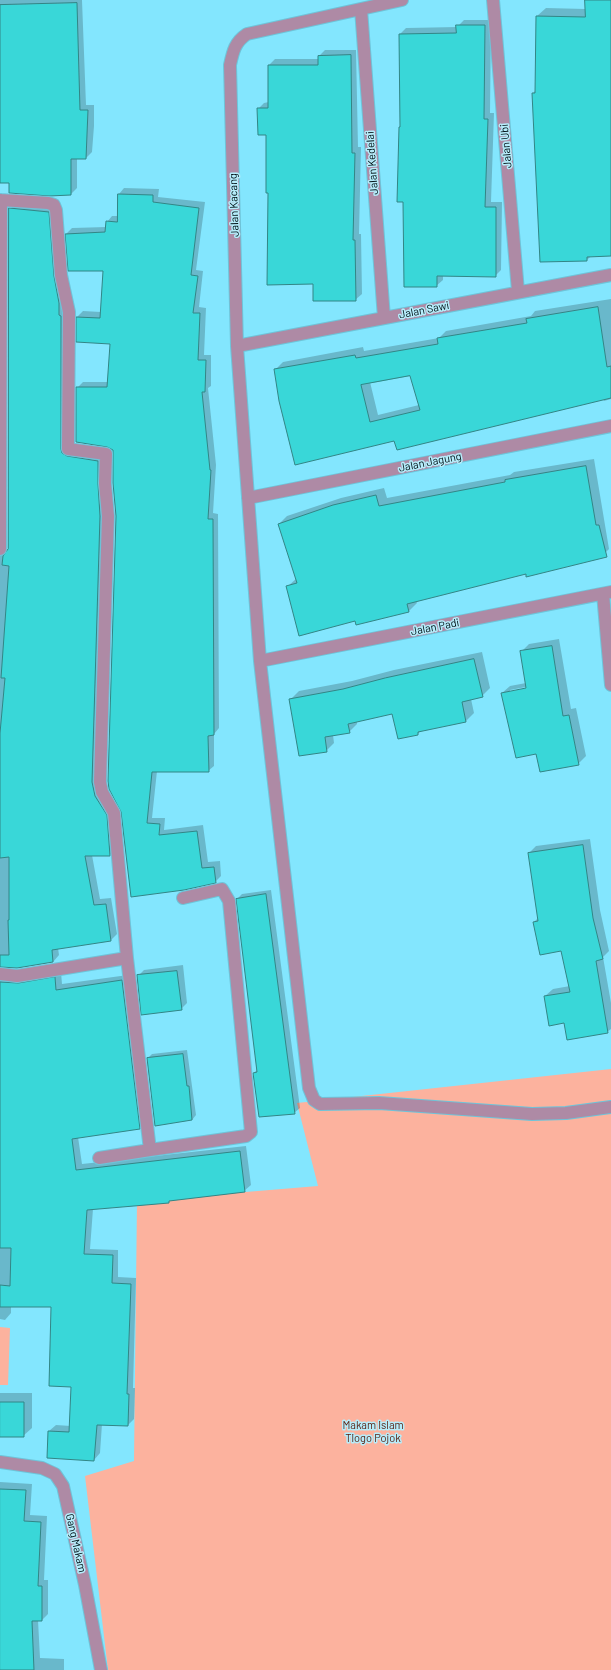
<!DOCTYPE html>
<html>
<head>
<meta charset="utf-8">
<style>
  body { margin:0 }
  canvas { display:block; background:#83e6fe }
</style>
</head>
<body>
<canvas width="611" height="1670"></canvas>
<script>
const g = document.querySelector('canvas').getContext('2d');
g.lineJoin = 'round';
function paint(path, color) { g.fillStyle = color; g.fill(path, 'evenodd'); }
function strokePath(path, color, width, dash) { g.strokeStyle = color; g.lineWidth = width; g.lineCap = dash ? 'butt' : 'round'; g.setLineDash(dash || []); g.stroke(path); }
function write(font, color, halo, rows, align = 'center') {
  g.font = font + ' Barlow,sans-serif'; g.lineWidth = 3; g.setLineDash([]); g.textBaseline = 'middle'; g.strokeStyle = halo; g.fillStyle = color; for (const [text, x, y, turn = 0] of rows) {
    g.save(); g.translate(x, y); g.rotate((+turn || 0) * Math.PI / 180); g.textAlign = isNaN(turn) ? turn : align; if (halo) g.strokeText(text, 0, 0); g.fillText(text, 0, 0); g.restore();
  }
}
const green = new Path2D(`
  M611 1069V1670H108L85 1476 134 1461 137 1201 318 1186 297 1103Z
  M0 1327 10 1328 8 1385H0Z`);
const shadow = new Path2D(`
  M0 0H82L86 105H94V126L92 152 86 158H77V188L71 194 49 195 10 182 0 158Z
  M586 0H611V255L591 256 587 260 533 93 536 90 537 16 546 8 586 9Z
  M464 20H491L490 113H494L491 202H502L501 270 495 276 443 275V280L436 286 401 126 400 34 406 28 457 27Z
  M325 50H356L358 147H361L359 234H361L362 294 355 300 314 283 269 192 267 134 258 109 264 103 269 102V65L275 59H319V56Z
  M124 188 159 189 158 197 205 202 196 270 203 271 199 307 206 308 204 355H211V386L208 388 216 465 213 513 218 514 219 728 214 734V766L208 771H157L152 818H165L164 830 203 825 208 862 220 861 221 876 215 882 132 896 113 450 77 388 83 382H108L111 343 77 341V317L83 311 101 312 104 270 66 234 72 228 106 227 107 222 112 216H118L119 194Z
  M17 202 54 206 65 296 66 443 104 455 98 775 112 809 116 849 110 855H92L100 899 111 898 117 934 111 940 58 948 59 955 53 962 0 966V547L3 550H8L10 209Z
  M611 299V399L604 401 603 399 395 439 275 370 283 362 363 347 364 351 439 338 446 331 531 316 535 311ZM411 375 419 405 378 415 370 382Z
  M594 459 609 549 601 557 526 573 416 600 417 603 409 611 357 624 356 620 287 587 297 578 279 524 287 516 341 498 384 488 387 498 510 475 514 472Z
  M559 639 571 709 576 708 586 756 578 764 537 753 502 693 510 686 526 683 522 651 529 644ZM531 686V688L510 692V690Z
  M482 652 490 688 482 696 471 699 474 713 466 721 421 730 418 734 393 713 357 721V724L349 732 333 735 334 743 326 751 291 699 299 691 352 681 394 670Z
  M590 839 600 910 609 951 603 957 611 1003V1029L607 1032 565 1022 545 996 553 989 570 986 562 950 534 922 538 918 529 853 536 846Z
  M271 890 300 1108 294 1113 254 1073 257 1070 237 899 242 894Z
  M183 965 187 1003 181 1009 138 976 144 970Z
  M0 971 61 972 62 984 128 975 146 1121 139 1128 78 1137 82 1164 246 1146 251 1185 244 1191 170 1200 168 1202 93 1209 90 1249 118 1250V1277L136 1278 133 1388H135L134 1419 128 1425 102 1424 100 1453 94 1460 49 1431 56 1425 71 1426 72 1386 52 1306H11V1313L5 1320 0 1319Z
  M187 1050 196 1115 192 1120 148 1058 152 1054Z
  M0 1393H32V1428L23 1436H0Z
  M0 1482 32 1484 30 1515 47 1516 44 1580H48V1614L42 1620H38L40 1658 64 1659V1670H0Z`);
const building = new Path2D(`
  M585 0H611V256L587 257V261L540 262 532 93H535L536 16 585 17Z
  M77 3 80 110H88L86 159H71V195L49 196 9 193V183H0V5Z
  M456 25H485L484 119H488L485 207H496V277L437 276V287H404L403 202H397L399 127H400L399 34 456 33Z
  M351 55 352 153H355L353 240H355L356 301H313V284L267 285 268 193H266V135H258L257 108H268V65H318V56Z
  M118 194 153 195V202L199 208 191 275 198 276 193 313H200L198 360H206L205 392H202L210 470H211L208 519H213L214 735 208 736 209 772H152L147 823 160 824 159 835 197 831 202 868 214 867 216 883 184 890 131 897 121 812 109 789 108 781 116 516 113 483V450L107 447 76 442V387H107L110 344 76 342V317L100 318 103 271H68L65 234 105 232 106 221 117 222Z
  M9 208 49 212 54 276 59 303V315L61 316V449L62 453 67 456 98 461V484L100 516 92 782 95 796 107 815 110 856H85L94 905 106 904 111 941 52 950 53 962 17 968 0 967V955H9L8 920H9V857L0 858V733L5 678H1L9 566 2 565 3 556 8 549Z
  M598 307 607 367 611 366V398L397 450 394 441 295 465 279 401 274 369 355 355 356 358 438 344 437 338 527 323 526 319ZM410 376 420 410 370 422 361 385Z
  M586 466 596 525H599L607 557 526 577V574L407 604 409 612 356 625 355 621 299 636 286 586 297 583 278 524 333 505 376 495 379 506 505 482V480Z
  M552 646 563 716 569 715 579 765 540 772 536 754 516 758 501 693 526 688 520 651Z
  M474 659 483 697 462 702 466 722 418 732V735L398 739 392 714 348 724 350 733 325 737 327 752 299 756 289 699 343 689 385 678Z
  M583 845 593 918 603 959 596 961 608 1033 567 1040 564 1023 549 1026 544 996 570 992 561 951 540 955 533 922 538 921 528 853Z
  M266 894 295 1114 259 1117 253 1073 257 1072 236 899Z
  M177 971 182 1010 141 1015 137 975Z
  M55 977 56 990 122 980 140 1129 72 1139 76 1170 240 1151 245 1192 169 1201V1203L87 1210 84 1254 113 1255 112 1283 131 1284 127 1394H129L128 1426 97 1425 94 1461 47 1458 48 1431 69 1432 71 1387 49 1386 51 1307H0V1285L10 1286 11 1248H0V982L18 983Z
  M183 1054 187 1086H189L192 1120 155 1126 147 1058Z
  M0 1402H24V1437H0Z
  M0 1489 26 1490 24 1521 41 1522 38 1586H42V1621H32L34 1670H0Z`);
const minor = new Path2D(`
  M402 0 247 34C235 42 233 51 230 65L237 346 260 661 309 1088 314 1100 320 1104 379 1103 532 1114 566 1113 611 1107
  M493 0 518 291
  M361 9 384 318
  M0 200 48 203 54 205 56 210 61 275 69 312 68 449 106 454 105 483 108 516 100 782 102 792 114 813 127 958 150 1150 246 1136 251 1132 229 901 222 889 183 898
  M237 346 611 275
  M248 498 611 426
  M0 549 1 200
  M603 594 611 685
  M260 661 611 592
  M0 974 17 976 127 958
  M99 1158 150 1150
  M0 1462 42 1468 55 1474 63 1486 85 1585 101 1670`);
const streetNames = [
  ["Jalan Ubi",506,146,-95],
  ["Jalan Kedelai",372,163,-94],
  ["Jalan Kacang",234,205,-92],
  ["Jalan Sawi",424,310,-11],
  ["Jalan Jagung",430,462,-11],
  ["Jalan Padi",435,627,-11],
  ["Gang Makam",76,1543,77]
];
const parkNames = [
  ["Makam Islam",373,1425],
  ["Tlogo Pojok",373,1438]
];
paint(green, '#fcb29e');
paint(shadow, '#0003');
paint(building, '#39d7d8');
strokePath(building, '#328585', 1);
strokePath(minor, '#6ec4d9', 14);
strokePath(minor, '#ae8aa5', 12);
write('11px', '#001015', '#b6edfb', streetNames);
write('11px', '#581b0c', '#b6edfb', parkNames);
</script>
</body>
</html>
